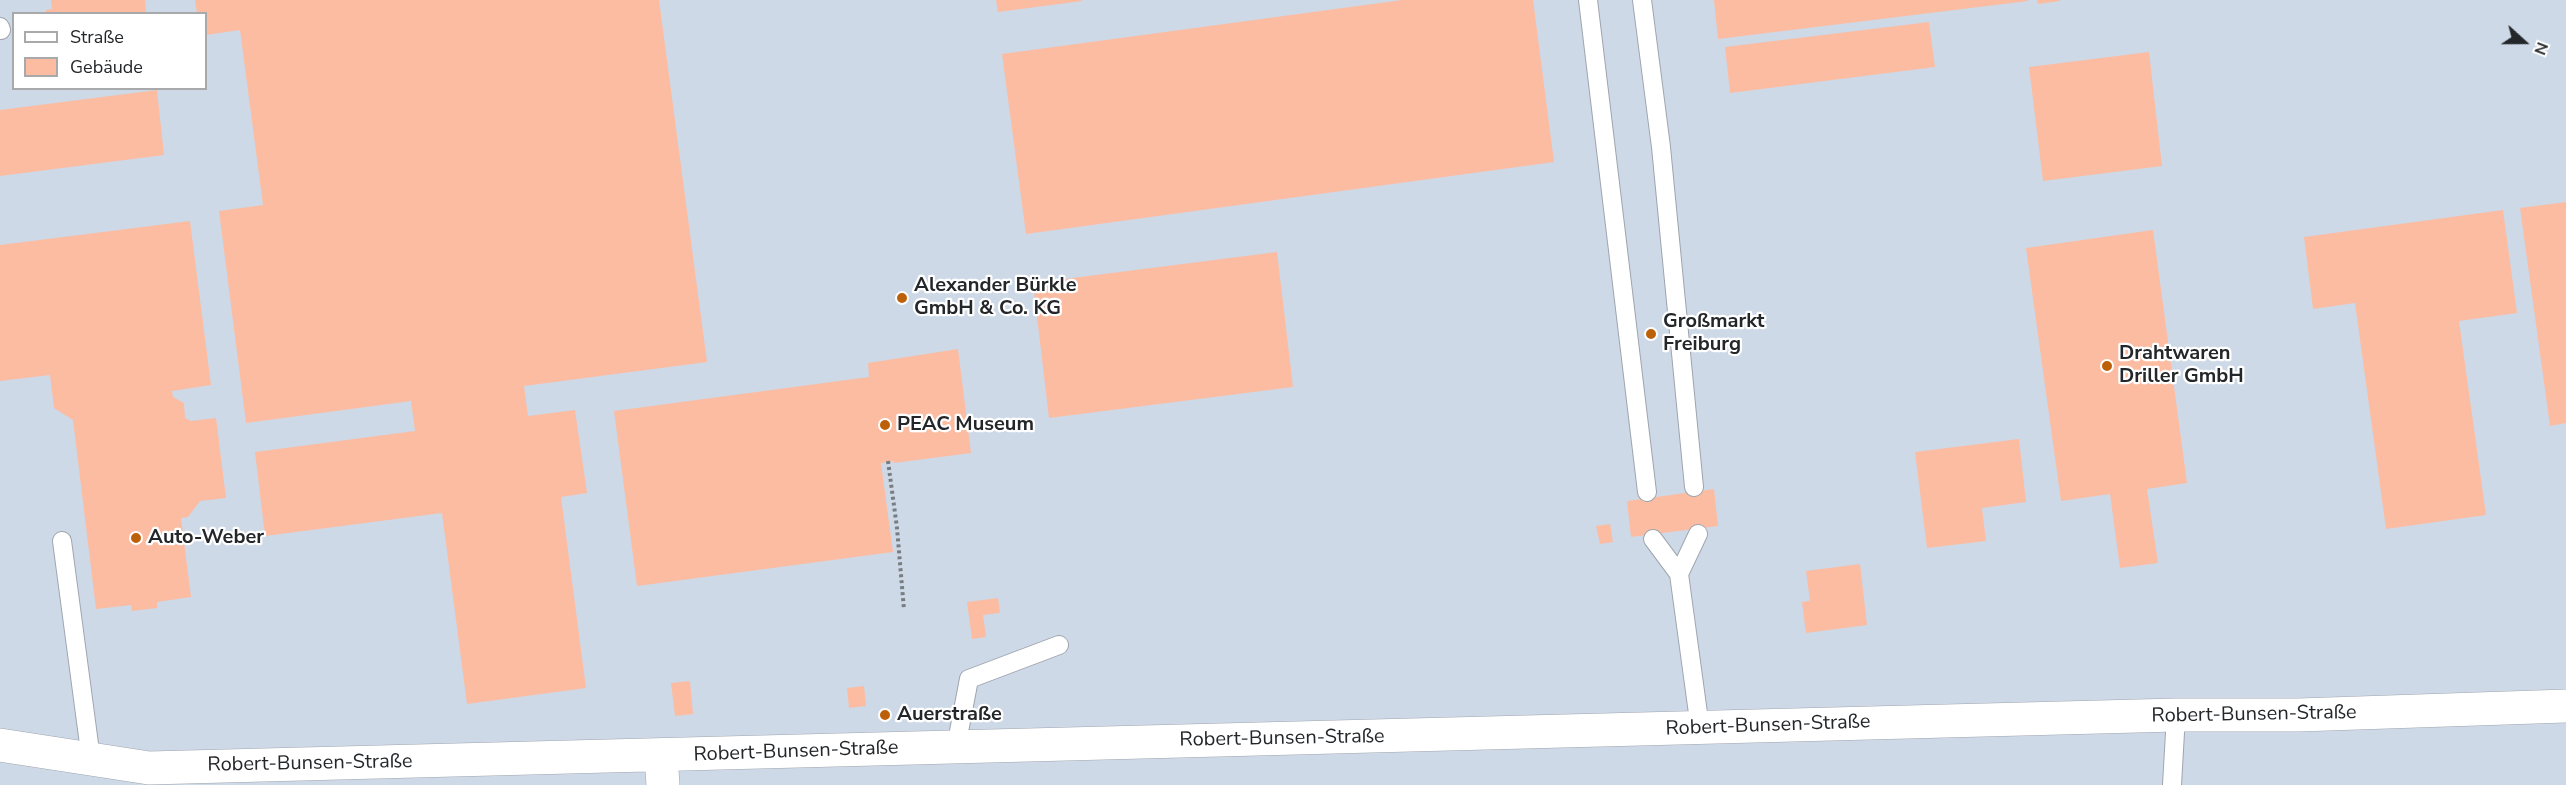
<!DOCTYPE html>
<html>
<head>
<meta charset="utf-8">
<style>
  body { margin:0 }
  #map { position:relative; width:2566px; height:785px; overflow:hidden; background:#dde3ec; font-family:"Nunito Sans",sans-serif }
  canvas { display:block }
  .legend { position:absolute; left:12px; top:12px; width:195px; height:78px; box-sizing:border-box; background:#fff; border:2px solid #a7a9aa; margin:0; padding:8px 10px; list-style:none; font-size:18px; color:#24272a }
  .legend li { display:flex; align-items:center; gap:12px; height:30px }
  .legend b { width:30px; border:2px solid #a7a9aa }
  .north { position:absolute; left:2494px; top:12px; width:60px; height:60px; -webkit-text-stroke:4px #fff; paint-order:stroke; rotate:111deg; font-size:16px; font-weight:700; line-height:24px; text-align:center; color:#24272a }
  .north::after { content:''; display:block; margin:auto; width:21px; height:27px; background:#24272a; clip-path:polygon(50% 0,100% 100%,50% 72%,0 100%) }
</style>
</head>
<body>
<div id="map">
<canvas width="2566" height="785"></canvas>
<ul class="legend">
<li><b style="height:8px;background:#fff"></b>Straße</li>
<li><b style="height:16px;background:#fbbca2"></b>Gebäude</li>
</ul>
<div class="north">N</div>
</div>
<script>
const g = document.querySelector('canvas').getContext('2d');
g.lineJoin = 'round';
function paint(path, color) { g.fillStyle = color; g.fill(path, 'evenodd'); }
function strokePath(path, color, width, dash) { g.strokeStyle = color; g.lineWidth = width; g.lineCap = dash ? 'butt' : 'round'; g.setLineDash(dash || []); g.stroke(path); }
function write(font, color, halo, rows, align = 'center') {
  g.font = font + ' "Nunito Sans",sans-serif'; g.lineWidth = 4.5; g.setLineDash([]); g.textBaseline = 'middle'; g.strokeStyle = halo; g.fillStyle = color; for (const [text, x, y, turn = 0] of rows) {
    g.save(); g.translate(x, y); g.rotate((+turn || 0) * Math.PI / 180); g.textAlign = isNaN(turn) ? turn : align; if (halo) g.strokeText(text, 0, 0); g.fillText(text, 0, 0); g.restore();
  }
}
const built = new Path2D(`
  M0 0H2566V785H0ZM14 14H206V88H14Z`);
const building = new Path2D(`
  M51 0H145L146 14H46V10L52 9Z
  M195 0H659L707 362 524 386 528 416 575 410 587 493 561 497 586 688 467 704 442 513 265 536 255 452 415 431 411 401 246 423 219 211 263 205 240 30 206 35V14H197Z
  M996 0H1082V1L998 12Z
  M1402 0H1533L1554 162 1026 234 1002 54Z
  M1714 0H2028V1L1718 39Z
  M2037 0H2060V1L2038 4Z
  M1929 22 1935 67 1730 93 1725 47Z
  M2149 52 2162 166 2043 181 2029 67Z
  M157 90 164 155 0 176V110Z
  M2566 202V423L2550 426 2520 208Z
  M2503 210 2517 313 2459 321 2486 515 2386 529 2355 303 2313 309 2304 237Z
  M190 221 211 385 172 391 173 397 184 403 185 418 191 421 216 418 226 498 200 501 188 517 181 518 191 597 157 602V608L132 611 131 605 96 609 73 420 54 408 50 375 0 381V245Z
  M2153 230 2187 483 2147 489 2158 563 2120 568 2110 494 2061 501 2026 248Z
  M1277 252 1293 387 1049 418 1033 283Z
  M958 349 971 453 894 463V461L881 463 893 552 637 586 614 411 869 377 868 363Z
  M2019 439 2026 502 1982 508 1986 541 1927 548 1915 452Z
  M1714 489 1718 526 1631 537 1627 501Z
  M1610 524 1613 542 1600 544 1596 526Z
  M1860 564 1867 625 1806 633 1802 602 1810 601 1806 571Z
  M998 598 1000 613 983 615 986 637 972 639 967 602Z
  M690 681 693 714 675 716 671 683Z
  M864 686 866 706 849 708 847 688Z`);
const path = new Path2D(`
  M888 461 897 528 904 610`);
const service = new Path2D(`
  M1588 0 1647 492
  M1642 0 1661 147 1694 487
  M0 27 1 30
  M1653 539 1679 574 1700 728
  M62 541 91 759
  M1679 574 1698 534
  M956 747 969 679 1059 645
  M2172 785 2176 715`);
const minor = new Path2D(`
  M0 745 149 768 2176 715H2299L2566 706
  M661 756 663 785`);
const markers = [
  [902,298,6,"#bc6109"],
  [1651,334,6,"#bc6109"],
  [2107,366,6,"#bc6109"],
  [885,425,6,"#bc6109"],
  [136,538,6,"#bc6109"],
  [885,715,6,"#bc6109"]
];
const poiNames = [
  ["Alexander Bürkle",914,286],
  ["GmbH & Co. KG",914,309],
  ["Großmarkt",1663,322],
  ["Freiburg",1663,345],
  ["Drahtwaren",2119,354],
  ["Driller GmbH",2119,377],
  ["PEAC Museum",897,425],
  ["Auto-Weber",148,538],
  ["Auerstraße",897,715]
];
const streetNames = [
  ["Robert-Bunsen-Straße",2254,715,-1],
  ["Robert-Bunsen-Straße",1768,726,-2],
  ["Robert-Bunsen-Straße",1282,739,-1],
  ["Robert-Bunsen-Straße",796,752,-2],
  ["Robert-Bunsen-Straße",310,764,-1]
];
paint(built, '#ced9e8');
paint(building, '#fbbca2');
strokePath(service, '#9fa5ae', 20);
strokePath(minor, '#9fa5ae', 34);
strokePath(path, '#787d82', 4, [3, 3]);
strokePath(service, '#fff', 18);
strokePath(minor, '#fff', 33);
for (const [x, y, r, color] of markers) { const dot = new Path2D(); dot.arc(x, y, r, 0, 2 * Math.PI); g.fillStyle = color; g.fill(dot); strokePath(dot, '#fff', 2); }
write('bold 20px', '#24272a', '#fff', poiNames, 'left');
write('20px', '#24272a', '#fff', streetNames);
</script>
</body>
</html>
